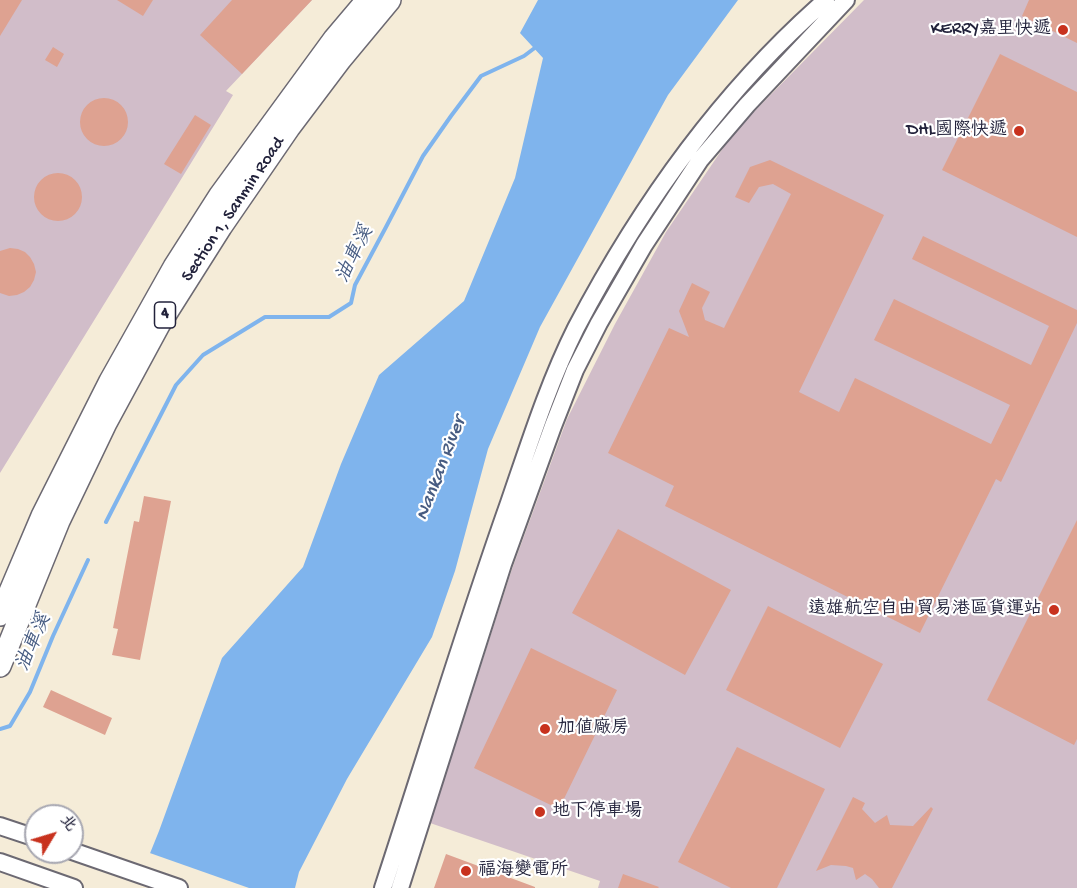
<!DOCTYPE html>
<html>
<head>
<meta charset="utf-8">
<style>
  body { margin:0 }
  #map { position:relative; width:1077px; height:888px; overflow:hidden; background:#f5ecd8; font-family:"Gochi Hand","LXGW WenKai TC",sans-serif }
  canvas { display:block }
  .north { position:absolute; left:24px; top:804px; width:60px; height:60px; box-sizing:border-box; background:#fff; border:2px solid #a7a7b1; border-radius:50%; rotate:52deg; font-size:16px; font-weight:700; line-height:24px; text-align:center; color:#22223b }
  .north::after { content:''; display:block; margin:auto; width:21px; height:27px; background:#c8321e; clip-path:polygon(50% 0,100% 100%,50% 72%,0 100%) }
</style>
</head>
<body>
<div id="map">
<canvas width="1077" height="888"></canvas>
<div class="north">北</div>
</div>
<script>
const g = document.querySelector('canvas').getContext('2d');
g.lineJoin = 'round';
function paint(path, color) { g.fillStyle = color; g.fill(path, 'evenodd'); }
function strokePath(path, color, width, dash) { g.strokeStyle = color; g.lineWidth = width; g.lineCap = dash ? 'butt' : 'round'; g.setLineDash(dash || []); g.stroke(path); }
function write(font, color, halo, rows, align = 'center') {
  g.font = font + ' "Gochi Hand","LXGW WenKai TC",sans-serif'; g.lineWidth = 4.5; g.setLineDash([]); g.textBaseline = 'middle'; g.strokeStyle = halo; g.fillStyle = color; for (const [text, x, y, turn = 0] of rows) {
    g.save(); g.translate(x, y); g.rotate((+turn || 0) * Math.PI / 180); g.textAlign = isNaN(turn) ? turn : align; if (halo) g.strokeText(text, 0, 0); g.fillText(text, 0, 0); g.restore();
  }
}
const industrial = new Path2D(`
  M0 0H312L226 91 233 95 0 473Z
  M864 0H1077V888H598L600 881 430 823 512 569 567 419 615 324 666 232 734 132Z`);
const water = new Path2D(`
  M538 0H738L668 95 540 327 488 449 455 571 432 637 347 779 299 872 295 888H136L159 831 222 658 303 567 341 464 379 375 464 301 515 178 543 58 520 33Z`);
const pier = new Path2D(`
  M147 852 249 888H133Z`);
const stream = new Path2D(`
  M106 522 176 385 203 355 265 317H329L351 303 355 285 386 227 423 156 451 116 481 76 524 56 536 47
  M0 729 10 726 30 692 53 636 88 560`);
const building = new Path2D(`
  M0 0H22L0 36Z
  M117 0H153L143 16Z
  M232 0H312L242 74 200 35Z
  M1029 0H1077V43L1022 16Z
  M53 47 64 54 57 67 45 60Z
  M1000 54 1077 92V237L942 170Z
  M80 122a24 24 0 1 1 48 0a24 24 0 1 1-48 0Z
  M195 115 211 125 181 174 164 164Z
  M770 160 884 215 799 392 839 412 855 378 991 444 1010 405 874 340 894 299 1031 365 1049 326 912 259 923 236 1077 310V323L1001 482 996 479 920 633 665 506 674 486 608 453 669 328 689 337 679 311 692 283 710 292 702 308 705 320 724 328 791 194 773 184 759 187 749 203 735 197 750 167Z
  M34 197a24 24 0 1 1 48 0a24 24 0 1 1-48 0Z
  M10 248 18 249 25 252 30 257 34 264 36 272 34 280 30 287 24 292 17 295 9 296 0 293V251Z
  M144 496 171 501 140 660 112 655 118 629 113 628 134 521 139 522Z
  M1077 520V739L1074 745 987 700Z
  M618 529 731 590 685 675 572 613Z
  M768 606 883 664 840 748 726 690Z
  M531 648 617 690 559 809 474 768Z
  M51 690 112 718 105 735 43 707Z
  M737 747 825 789 777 888H731L678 862Z
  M853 797 865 803 862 809 875 823 887 815 890 825 913 826 931 807 933 809 892 888H879L872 879 865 874 856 880 853 868 846 866 831 865 816 871Z
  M446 854 535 887V888H434Z
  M623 874 659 887 658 888H618Z`);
const minor = new Path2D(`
  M0 826 36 838
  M72 851 179 888
  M0 862 74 888
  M383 888C425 760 464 630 509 503 529 445 548 384 576 328 640 206 722 91 826 0
  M400 888 503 564 553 426 575 370 599 323 644 245 700 160 747 105 846 0`);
const major = new Path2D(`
  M0 615 42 516 110 381 174 267 220 195 334 39 367 0
  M0 666 59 521 106 423 159 325 221 227 289 128 341 59 390 0`);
const markers = [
  [1063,30,6,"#c8321e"],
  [1019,131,6,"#c8321e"],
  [1054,610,6,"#c8321e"],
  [545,729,6,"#c8321e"],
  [540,812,6,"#c8321e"],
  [466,871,6,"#c8321e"]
];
const shields = [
  [165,315,21]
];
const shieldNames = [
  ["4",165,315]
];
const poiNames = [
  ["KERRY嘉里快遞",1051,30],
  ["DHL國際快遞",1007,131],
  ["遠雄航空自由貿易港區貨運站",1042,610],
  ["加值廠房",557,729,"left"],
  ["地下停車場",552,812,"left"],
  ["福海變電所",478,871,"left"]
];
const streetNames = [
  ["Section 1, Sanmin Road",234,210,-56]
];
const waterNames = [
  ["油車溪",356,255,-64],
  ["Nankan River",442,469,-69],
  ["油車溪",35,643,-67]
];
paint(industrial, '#d1bdc9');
paint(water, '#7fb4ed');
paint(pier, '#f5ecd8');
strokePath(stream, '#7fb4ed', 4);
paint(building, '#dea291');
strokePath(minor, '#6c6972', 20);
strokePath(major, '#6c6972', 24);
strokePath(minor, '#fff', 16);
strokePath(major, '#fff', 21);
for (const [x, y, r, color] of markers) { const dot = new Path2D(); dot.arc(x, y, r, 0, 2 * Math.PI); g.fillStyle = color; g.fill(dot); strokePath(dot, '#fff', 2); }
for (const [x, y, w] of shields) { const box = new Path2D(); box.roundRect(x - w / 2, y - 13, w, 26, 4.5); g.fillStyle = '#fff'; g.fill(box); strokePath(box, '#22223b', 1.5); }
write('bold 16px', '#22223b', null, shieldNames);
write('18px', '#22223b', '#fff', poiNames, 'right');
write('18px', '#22223b', '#fff', streetNames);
write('italic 20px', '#475c82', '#fff', waterNames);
</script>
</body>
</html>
